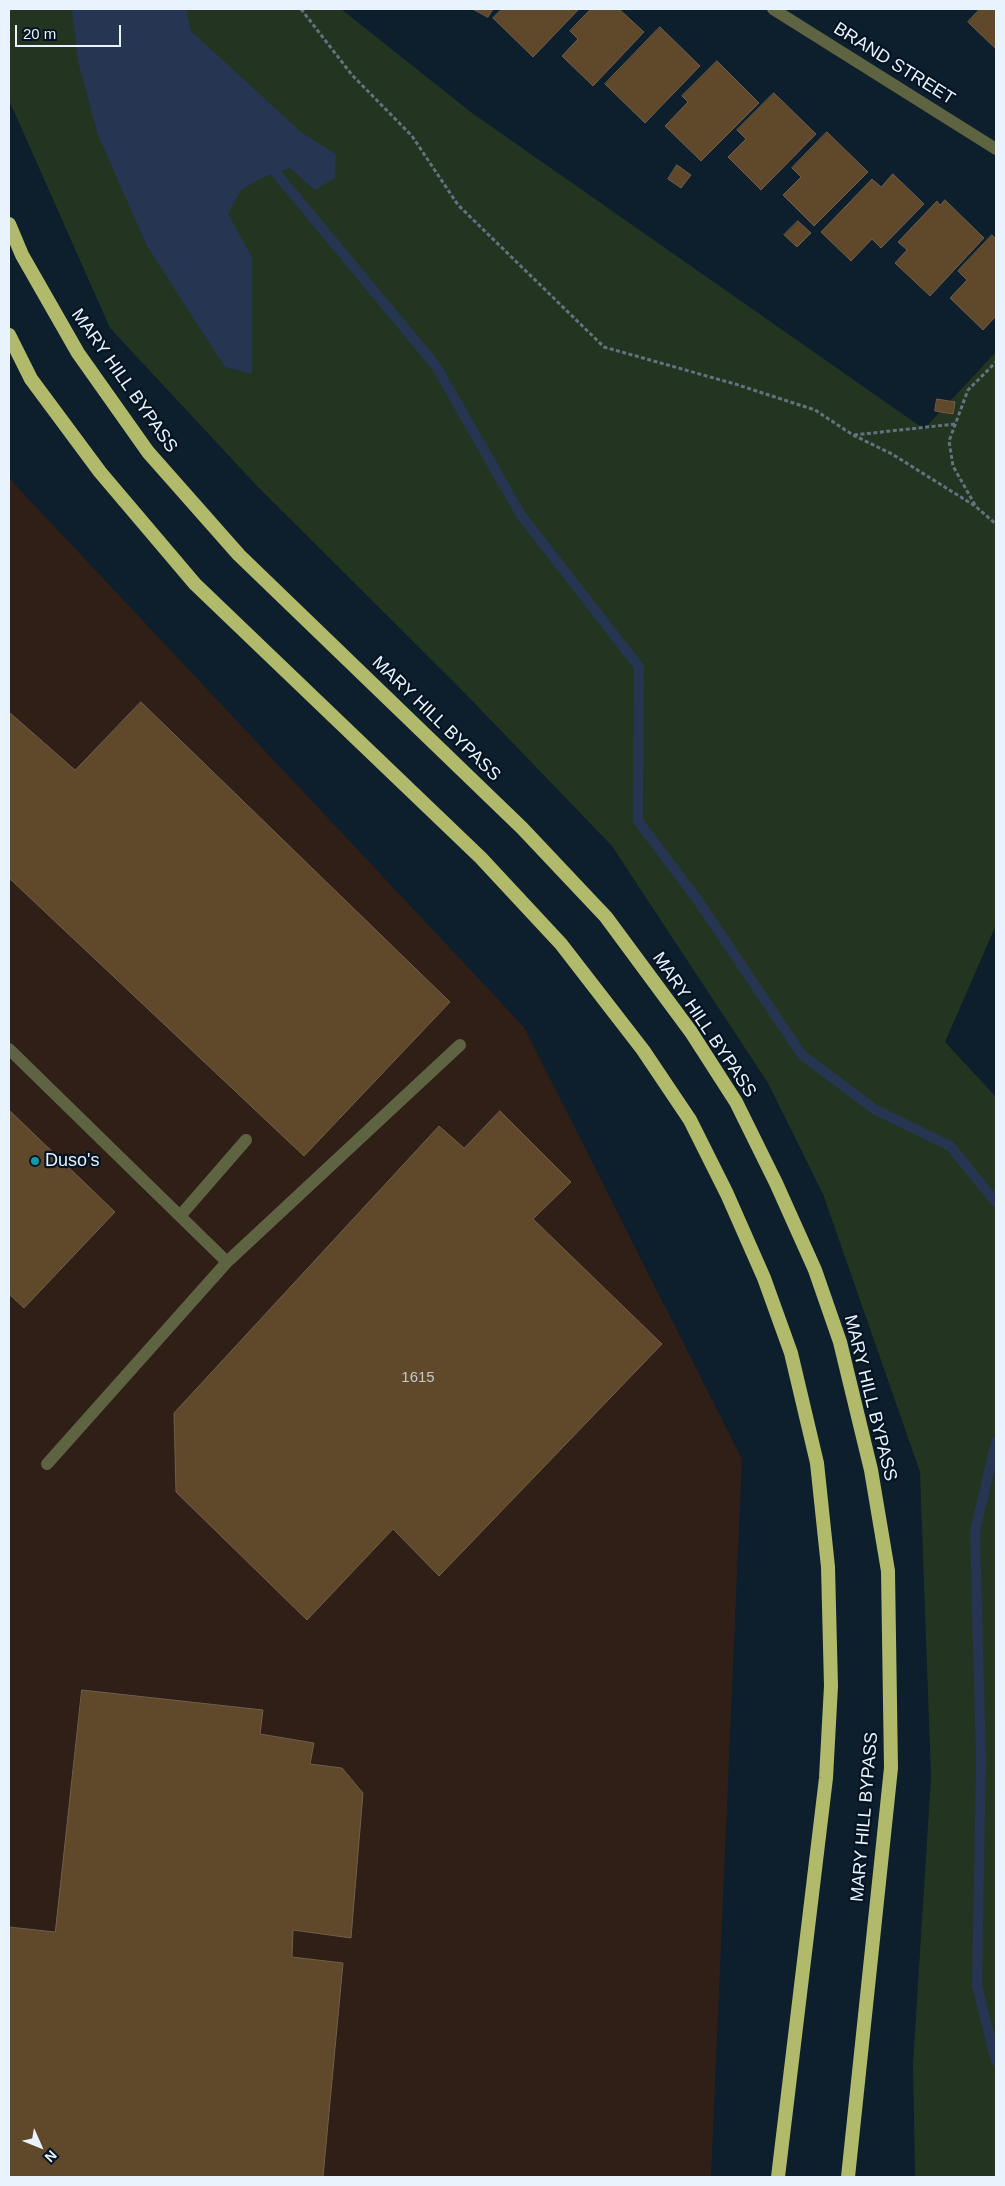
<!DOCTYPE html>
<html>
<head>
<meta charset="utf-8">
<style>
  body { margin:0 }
  #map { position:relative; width:1005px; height:2186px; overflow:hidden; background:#0d1e2c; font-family:Arial,sans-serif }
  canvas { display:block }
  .frame { position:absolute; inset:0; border:10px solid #e8f3fd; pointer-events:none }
  .north { position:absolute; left:15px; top:2121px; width:50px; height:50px; -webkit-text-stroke:4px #051422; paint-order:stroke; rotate:134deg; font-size:14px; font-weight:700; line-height:20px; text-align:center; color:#e8f3fd }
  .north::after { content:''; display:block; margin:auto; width:18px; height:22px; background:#e8f3fd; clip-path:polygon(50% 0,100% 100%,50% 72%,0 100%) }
  .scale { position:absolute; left:15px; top:25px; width:106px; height:22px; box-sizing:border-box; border:2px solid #e8f3fd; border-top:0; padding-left:6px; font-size:15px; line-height:18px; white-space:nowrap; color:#e8f3fd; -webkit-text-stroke:4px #051422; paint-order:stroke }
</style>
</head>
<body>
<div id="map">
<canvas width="1005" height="2186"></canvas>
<div class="frame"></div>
<div class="north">N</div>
<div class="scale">20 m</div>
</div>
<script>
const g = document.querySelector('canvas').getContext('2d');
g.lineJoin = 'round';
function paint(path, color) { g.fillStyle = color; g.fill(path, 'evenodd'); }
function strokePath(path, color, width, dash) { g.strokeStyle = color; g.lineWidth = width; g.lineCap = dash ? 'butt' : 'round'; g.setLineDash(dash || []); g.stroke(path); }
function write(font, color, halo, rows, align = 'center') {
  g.font = font + ' Arial,sans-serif'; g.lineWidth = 4.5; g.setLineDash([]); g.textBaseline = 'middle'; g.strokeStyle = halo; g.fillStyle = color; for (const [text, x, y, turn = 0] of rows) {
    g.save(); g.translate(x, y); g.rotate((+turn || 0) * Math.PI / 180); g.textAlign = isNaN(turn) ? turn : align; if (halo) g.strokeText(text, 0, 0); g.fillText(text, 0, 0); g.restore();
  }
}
const industrial = new Path2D(`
  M9 478 524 1027 742 1459 711 2177H9Z`);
const green = new Path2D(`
  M9 9H341L472 113 924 429 996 352V925L945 1042 996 1097V2177H915L913 2064 931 1777 920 1472 823 1194 768 1083 612 846 457 685 258 487 110 328 9 100Z`);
const water = new Path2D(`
  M72 9H186L191 31 302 133 336 154 335 178 315 190 290 168 264 177 242 189 228 214 252 257V374L225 367 147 246 98 135 78 61Z`);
const stream = new Path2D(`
  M267 162 436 366 521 515 639 667 638 821 699 902 802 1055 874 1109 950 1146 996 1202
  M996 1442 975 1531 981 1760 977 1986 996 2061`);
const building = new Path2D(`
  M473 9H493L488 17Z
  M502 9H579L533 57 493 18Z
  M591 9H619L644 32 593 86 562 56 578 39 570 31Z
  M980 9H996V49L968 22Z
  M660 27 700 66 645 123 605 84Z
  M717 61 759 103 701 161 665 126 688 102 682 96Z
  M774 93 816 134 761 190 728 157 746 139 737 130Z
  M827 132 868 172 814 226 783 195 801 177 792 168Z
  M677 165 691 175 681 188 668 179Z
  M893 174 924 204 881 248 872 239 851 261 821 232 872 179 881 187Z
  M945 200 984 238 930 296 895 263 907 250 898 242 937 201 940 205Z
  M798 221 811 233 797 247 784 235Z
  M992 235 996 239V316L983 330 950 298 967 280 958 271Z
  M937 399 955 402 953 414 935 411Z
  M141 702 450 1002 304 1156 9 878V712L75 770Z
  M9 1110 115 1212 24 1308 9 1294Z
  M500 1111 571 1182 533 1219 662 1344 439 1576 393 1529 307 1620 176 1492 174 1413 439 1126 464 1148Z
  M82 1690 263 1710 260 1734 314 1743 310 1764 342 1768 363 1793 351 1938 293 1930 292 1957 343 1963 323 2177H9V1927L55 1932Z`);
const path = new Path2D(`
  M301 9 352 75 412 136 458 205 604 347 735 384 815 410 853 435 892 454 975 506 996 524
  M854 435 955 424
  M975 505 953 466 949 441 968 390 996 362`);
const service = new Path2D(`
  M9 1049 227 1262 47 1464
  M180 1216 246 1140
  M227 1262 460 1045`);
const minor = new Path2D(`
  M773 9 996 149`);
const trunk = new Path2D(`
  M9 224 22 255 78 353 148 452 239 555 522 828 606 917 691 1032 736 1102 776 1183 815 1270 840 1342 871 1470 888 1571 891 1768 848 2177
  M9 335 31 379 100 472 195 584 481 858 561 944 643 1050 690 1120 727 1194 764 1278 791 1353 817 1463 828 1567 831 1686 826 1778 778 2177`);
const markers = [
  [35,1161,5,"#0f9aa8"]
];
const numberNames = [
  ["1615",418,1378]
];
const streetNames = [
  ["BRAND STREET",894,64,32],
  ["MARY HILL BYPASS",124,381,55],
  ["MARY HILL BYPASS",436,719,44],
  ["MARY HILL BYPASS",704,1025,56],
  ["MARY HILL BYPASS",870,1398,76],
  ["MARY HILL BYPASS",865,1817,-85]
];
const poiNames = [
  ["Duso's",45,1161]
];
paint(industrial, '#2f1f17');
paint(green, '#233521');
paint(water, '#263551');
strokePath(stream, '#263551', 10);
paint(building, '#60492b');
strokePath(building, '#6e5e4a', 1);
strokePath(path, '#63727f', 3, [4, 2.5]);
strokePath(service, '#5e6341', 12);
strokePath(minor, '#5e6341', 12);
strokePath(trunk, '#b0ba6a', 14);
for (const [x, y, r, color] of markers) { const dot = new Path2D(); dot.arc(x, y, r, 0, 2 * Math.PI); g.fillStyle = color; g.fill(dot); strokePath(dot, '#051422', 2); }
write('15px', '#c6c8c8', null, numberNames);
write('18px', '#e8f3fd', '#051422', streetNames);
write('18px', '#e8f3fd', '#051422', poiNames, 'left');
</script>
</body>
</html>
